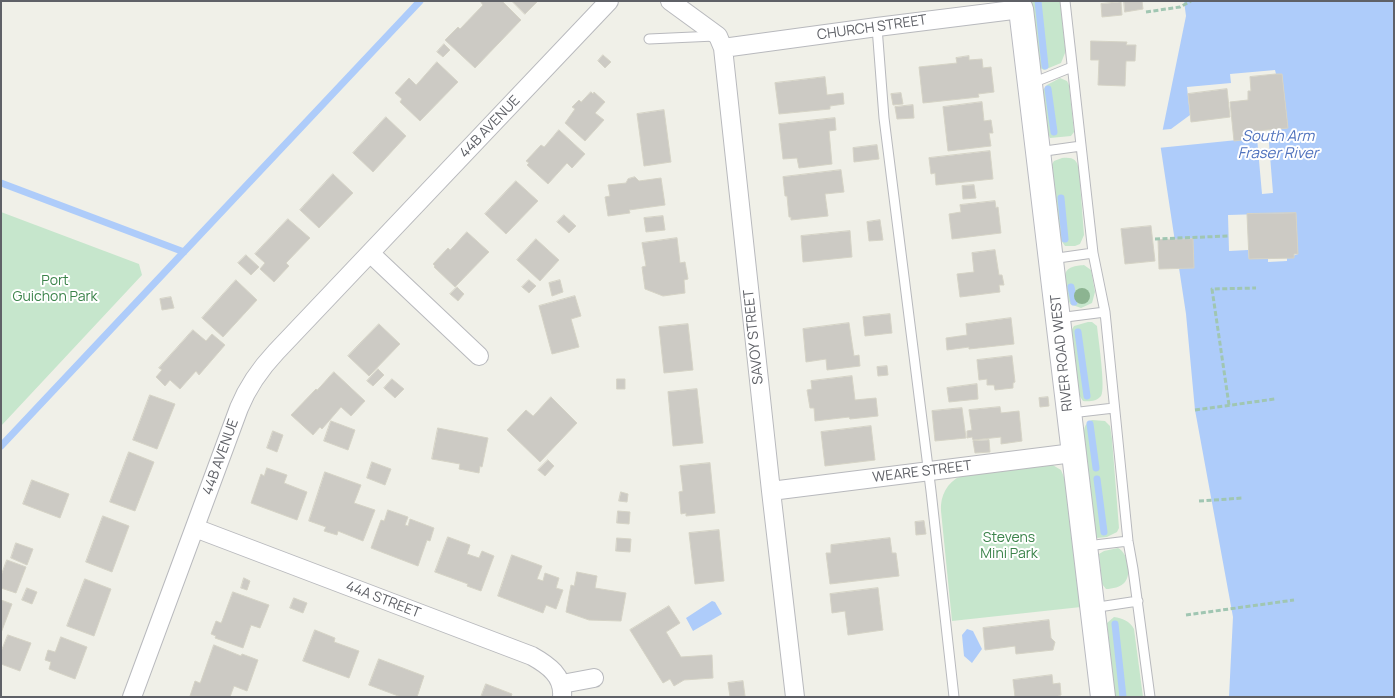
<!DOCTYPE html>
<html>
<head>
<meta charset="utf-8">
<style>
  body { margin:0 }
  #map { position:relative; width:1395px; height:698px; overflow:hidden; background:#f0f0e8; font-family:Manrope,sans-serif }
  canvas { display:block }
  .frame { position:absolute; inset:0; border:2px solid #5f6167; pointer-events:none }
</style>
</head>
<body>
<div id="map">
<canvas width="1395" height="698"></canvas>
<div class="frame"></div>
</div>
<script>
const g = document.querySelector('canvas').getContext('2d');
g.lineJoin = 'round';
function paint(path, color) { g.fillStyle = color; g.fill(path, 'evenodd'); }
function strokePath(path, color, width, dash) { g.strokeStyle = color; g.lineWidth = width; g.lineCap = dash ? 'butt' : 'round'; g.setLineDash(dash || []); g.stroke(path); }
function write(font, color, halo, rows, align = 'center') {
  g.font = font + ' Manrope,sans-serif'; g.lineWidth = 4; g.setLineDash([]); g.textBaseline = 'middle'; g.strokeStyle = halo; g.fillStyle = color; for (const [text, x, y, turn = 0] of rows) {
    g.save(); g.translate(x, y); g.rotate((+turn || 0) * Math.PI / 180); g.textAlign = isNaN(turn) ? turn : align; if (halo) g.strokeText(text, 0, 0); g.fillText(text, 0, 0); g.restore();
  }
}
const green = new Path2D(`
  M1032 1H1060L1065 47V53L1061 63 1044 70 1040 68 1039 65Z
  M1060 78 1067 81 1069 85 1074 132 1071 136 1050 138 1047 132 1043 90 1047 85Z
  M1062 158C1073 157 1077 159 1079 170L1084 235 1080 244 1075 246H1065L1061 240 1051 166 1054 161Z
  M1 212 139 264 142 275 1 426Z
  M1084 265 1091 270 1095 292 1092 303 1081 308 1070 304 1068 298 1065 276C1066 266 1076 266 1084 265Z
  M1088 322H1092L1097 326C1098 337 1106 389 1101 396 1097 401 1089 402 1083 401L1079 395 1071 331 1074 326Z
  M1092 420 1105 421 1110 426 1112 439 1119 528 1117 532 1107 537 1097 538 1096 535 1084 439C1084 430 1083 424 1092 420Z
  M1051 464 1061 470 1066 482 1081 607 952 621 941 511C940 496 947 482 961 476Z
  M1118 548C1128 553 1132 573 1125 582 1121 587 1112 589 1106 589L1102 584 1099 554 1104 551Z
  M1114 617C1122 618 1130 621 1134 629L1143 697H1115L1107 623Z`);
const water = new Path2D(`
  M1184 1H1394V697H1229L1233 617 1195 410 1186 314 1160 143 1186 16Z
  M712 601 715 602 722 614 693 631 686 618Z
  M967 629 973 631 982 649 972 663 964 656 962 635Z`);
const pier = new Path2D(`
  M1275 70 1276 74H1282L1288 128 1268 131 1273 193 1262 194 1257 138 1158 148 1157 143 1160 130 1171 129 1190 115 1187 87 1231 83 1230 74Z
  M1296 213 1298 254 1287 258V261L1268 262V259H1249L1248 250 1229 251 1228 215Z`);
const stream = new Path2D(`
  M1038 1 1045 66
  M1048 89 1054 132
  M1 183 184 252
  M1061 198 1065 239
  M1071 287 1074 302
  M1078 332 1087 396
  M1090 424 1096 468
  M1 446 420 1
  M1097 479 1104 532
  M1115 624 1123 697`);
const building = new Path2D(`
  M502 1 521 20 475 68 445 40 458 27 460 29 483 5 480 1Z
  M512 1H538L525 14Z
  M1124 1H1142L1143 9 1125 12Z
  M1121 2 1122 15 1102 17 1101 4Z
  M1091 41 1127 42 1126 45H1136L1135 61H1126L1125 86 1098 85 1099 60H1091Z
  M444 44 450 50 443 57 437 52Z
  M603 55 611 62 605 68 598 61Z
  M969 56V60L982 59 983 68 991 67 994 92 978 94 979 97 923 103 919 67 957 63 956 58Z
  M437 62 458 82 420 121 400 102 402 99 395 93 409 78 416 85Z
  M1276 74H1282L1288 128 1256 131 1257 138 1234 141 1230 102 1248 100V91H1251L1250 77Z
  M825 77 827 95 843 93 844 104 830 106V109L779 114 775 83Z
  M1227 89 1230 117 1191 122 1188 94Z
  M591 92 593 94 594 92 605 102 595 113 604 120 585 141 565 123 575 109 572 107 579 100 581 102Z
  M901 93 903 104 893 105 891 94Z
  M982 102 984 121 991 120 993 133H989L991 146 948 151 943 107Z
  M913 105 914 118 897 119 895 107Z
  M664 110 671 162 644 166 637 114Z
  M386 117 406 136 373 172 353 153Z
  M835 118 836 130 829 131 832 164 799 168 797 158 783 159 779 124Z
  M559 130 585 154 572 168 567 163 548 184 527 165 529 163 526 161 541 145 544 147Z
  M877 145 879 159 854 162 853 148Z
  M990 151 993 179 936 185 935 173 931 174 929 158Z
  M841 170 844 192 825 194 828 216 791 220V217H789L787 196H785L783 177Z
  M333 174 353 193 319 228 300 210Z
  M635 177 639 181 661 178 665 205 629 210 630 213 608 216 605 197 610 196 608 185 626 183 628 179Z
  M516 181 538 201 506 234 485 214Z
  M974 185 976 198 963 199 962 186Z
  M995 201 996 208 998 207 1001 233 952 239 949 214 961 212 960 205Z
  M1296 213 1298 254H1294V258L1249 259 1247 214Z
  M564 215 576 226 569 233 557 222Z
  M663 216 665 230 646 232 644 218Z
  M288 219 310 238 286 263 289 266 274 282 260 269 265 263 255 254Z
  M880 220 883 240 869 241 867 222Z
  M1151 226 1155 261 1125 264 1121 229Z
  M850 231 852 257 803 262 801 236Z
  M467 232 489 252 455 287 434 267 435 266 433 264 448 248 450 250Z
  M677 238 680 263 685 262 688 279 684 280 685 293 663 296 645 289 642 267 646 266 642 243Z
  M536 239 559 260 540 281 517 260Z
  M1193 239 1194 268 1159 269 1158 240Z
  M995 250 999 275H1002L1004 285H999L1000 292 960 297 957 274 974 272 972 253Z
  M246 255 259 267 251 275 238 263Z
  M236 280 257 300 223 337 202 318Z
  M529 280 536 286 529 293 522 287Z
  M560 280 563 292 552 296 549 283Z
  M457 287 464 294 458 301 450 294Z
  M575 296 581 316 571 319 579 347 552 354 539 306Z
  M171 297 174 308 162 310 160 299Z
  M890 314 892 333 865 336 863 317Z
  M1011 318 1014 344 969 349V347L947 350 946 338 967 335 966 324Z
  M849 323 854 356 859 355 860 366 827 370 826 359 806 362 803 329Z
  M379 324 400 344 369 376 348 356Z
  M688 324 693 370 664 373 659 327Z
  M193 330 206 341 212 334 225 345 199 375 196 371 180 389 170 380 165 386 156 377 162 370 159 368Z
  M1012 356 1015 382 1013 383V388L995 390 994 385H987V379L979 380 977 360Z
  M887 366 888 375 878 376 877 367Z
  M378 369 384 375 373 386 367 381Z
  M334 372 365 401 351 416 341 407 322 429 320 427 313 435 291 415 316 389 317 390Z
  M852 376 855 400 876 398 878 416 850 419 849 417 815 421 814 408H810L807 390 812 389 811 381Z
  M392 379 404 389 395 398 384 388Z
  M617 379H625V389H617Z
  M977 384 978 399 949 402 947 388Z
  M697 389 703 443 673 446 668 392Z
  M150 395 175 404 157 449 133 440Z
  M551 397 577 423 540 462 507 430 526 410 533 416Z
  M1048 397 1049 406 1040 407 1039 398Z
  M1000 407 1001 413 1019 411 1022 441 1001 444V437L973 440 972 437 967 438V431L972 430 969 410Z
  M962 408 966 438 935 441 932 411Z
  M331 421 355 430 348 450 324 441Z
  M871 426 875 460 825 466 821 432Z
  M438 428 488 438 482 467 480 466 479 473 459 469 460 464 432 459Z
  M273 431 283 435 277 452 267 448Z
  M989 440 990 452 975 453 973 441Z
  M129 452 154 462 135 511 110 502Z
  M548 460 554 466 545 476 538 470Z
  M372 462 391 469 385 485 367 478Z
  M710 463 715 513 686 516V513L681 514 679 492 683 491 680 466Z
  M267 468 287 475 284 483 307 492 297 520 251 503 261 474 264 476Z
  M325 472 361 485 354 503 375 510 363 541 338 531 337 535 324 531 326 527 309 521Z
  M32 480 69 494 60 518 23 504Z
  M621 492 628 494 627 502 619 501Z
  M388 510 408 517 405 525 408 526 410 519 434 528 430 541 427 540 418 566 371 548 381 520 384 521Z
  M618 511 630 512 629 524 617 523Z
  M103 516 129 526 112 572 86 562Z
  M924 521 926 534 916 535 915 522Z
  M719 530 724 581 695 584 689 533Z
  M448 537 470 545 467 554 479 558 482 551 494 556 481 591 467 586 468 584 435 572Z
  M617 538 631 539 630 552 616 551Z
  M890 538 892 553H896L899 576 830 584 826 553H831V545Z
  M16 543 33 549 27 565 11 558Z
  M512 555 542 566 537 579 543 581 545 573 559 578 556 588 563 590 556 609 546 605 543 613 498 596Z
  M7 560 26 567 16 593 1 588V576Z
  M577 572 597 576 595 588 626 593 621 621 589 620 566 612 571 585 574 586Z
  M244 578 250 581 247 590 241 588Z
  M85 579 111 589 94 636 67 626Z
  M27 588 37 592 32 604 22 600Z
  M878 588 883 630 848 635 845 611 832 613 830 594Z
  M233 592 269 605 260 628 251 625 243 648 215 638 216 636 211 634 216 621 221 623Z
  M294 598 307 603 303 613 290 608Z
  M1 600 12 604 1 633Z
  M669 606 680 623 666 632 681 657 712 655 713 678 684 680 674 686 670 679 663 683 630 630Z
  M1049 620 1051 638 1055 642 1053 650 1016 654 1015 646 985 650 983 628Z
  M315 630 335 638 334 642 359 651 349 678 303 661Z
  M8 635 31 643 20 671 1 664V652Z
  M61 637 87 647 75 679 49 669 51 662 45 660 48 650 55 652Z
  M214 645 241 656 242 654 258 660 247 691 234 686 230 697 190 696 195 681 200 683Z
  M379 659 424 676 417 697H401L369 685Z
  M1052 675 1053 684 1060 683 1061 695 1056 697H1015L1013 680Z
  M743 681 745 696 730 697 728 683Z
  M486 684 512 694 511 697H481Z`);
const path = new Path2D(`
  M1146 12 1180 7 1191 1
  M1155 239 1228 236
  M1229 405 1212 289 1256 288
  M1195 410 1275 399
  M1199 501 1243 498
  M1186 615 1294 600`);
const service = new Path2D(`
  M1065 1 1093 253 1105 312 1128 541 1133 569 1150 697
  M877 27 884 118 931 491 954 697
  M649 39 715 36
  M1030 84 1072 67
  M1038 152 1081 146
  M1051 259 1093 253
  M1058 318 1105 312
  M1071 413 1114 408
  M1087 546 1128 541
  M1092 608 1138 601`);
const minor = new Path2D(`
  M670 1 718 36 723 48 771 491 795 697
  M723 48 877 27 1021 9
  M370 253 479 356
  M771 491 1073 453
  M195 528 532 656C548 665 564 676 562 697
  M562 684 594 678
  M132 697 239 408C248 386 260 369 276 352L609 1`);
const secondary = new Path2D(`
  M1021 9 1103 697`);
const trees = [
  [1082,296]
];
const streetNames = [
  ["CHURCH STREET",872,28,-8],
  ["44B AVENUE",490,127,-46],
  ["SAVOY STREET",754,337,-96],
  ["RIVER ROAD WEST",1062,353,-96],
  ["44B AVENUE",221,457,-70],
  ["WEARE STREET",922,472,-7],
  ["44A STREET",383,600,21]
];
const parkNames = [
  ["Port",55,281],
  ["Guichon Park",55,297],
  ["Stevens",1009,538],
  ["Mini Park",1009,554]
];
const waterNames = [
  ["South Arm",1278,137],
  ["Fraser River",1278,154]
];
paint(green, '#c6e6cc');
paint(water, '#aeccfa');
paint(pier, '#f0f0e8');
strokePath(stream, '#aeccfa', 7);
paint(building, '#cccac4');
strokePath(building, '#d5d3c6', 1);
strokePath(service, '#b8b9bd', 11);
strokePath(minor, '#b8b9bd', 20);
strokePath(secondary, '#b9bac0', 26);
strokePath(path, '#a0c6b2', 3, [5, 2.5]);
strokePath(service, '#fff', 9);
strokePath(minor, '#fff', 18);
strokePath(secondary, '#fff', 24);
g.fillStyle = '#8cb491';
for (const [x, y] of trees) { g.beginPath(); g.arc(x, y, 8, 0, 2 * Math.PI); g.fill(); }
write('14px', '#5f6167', '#fff', streetNames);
write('14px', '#3b834a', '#fff', parkNames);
write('italic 15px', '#5073be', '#fff', waterNames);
</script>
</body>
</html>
